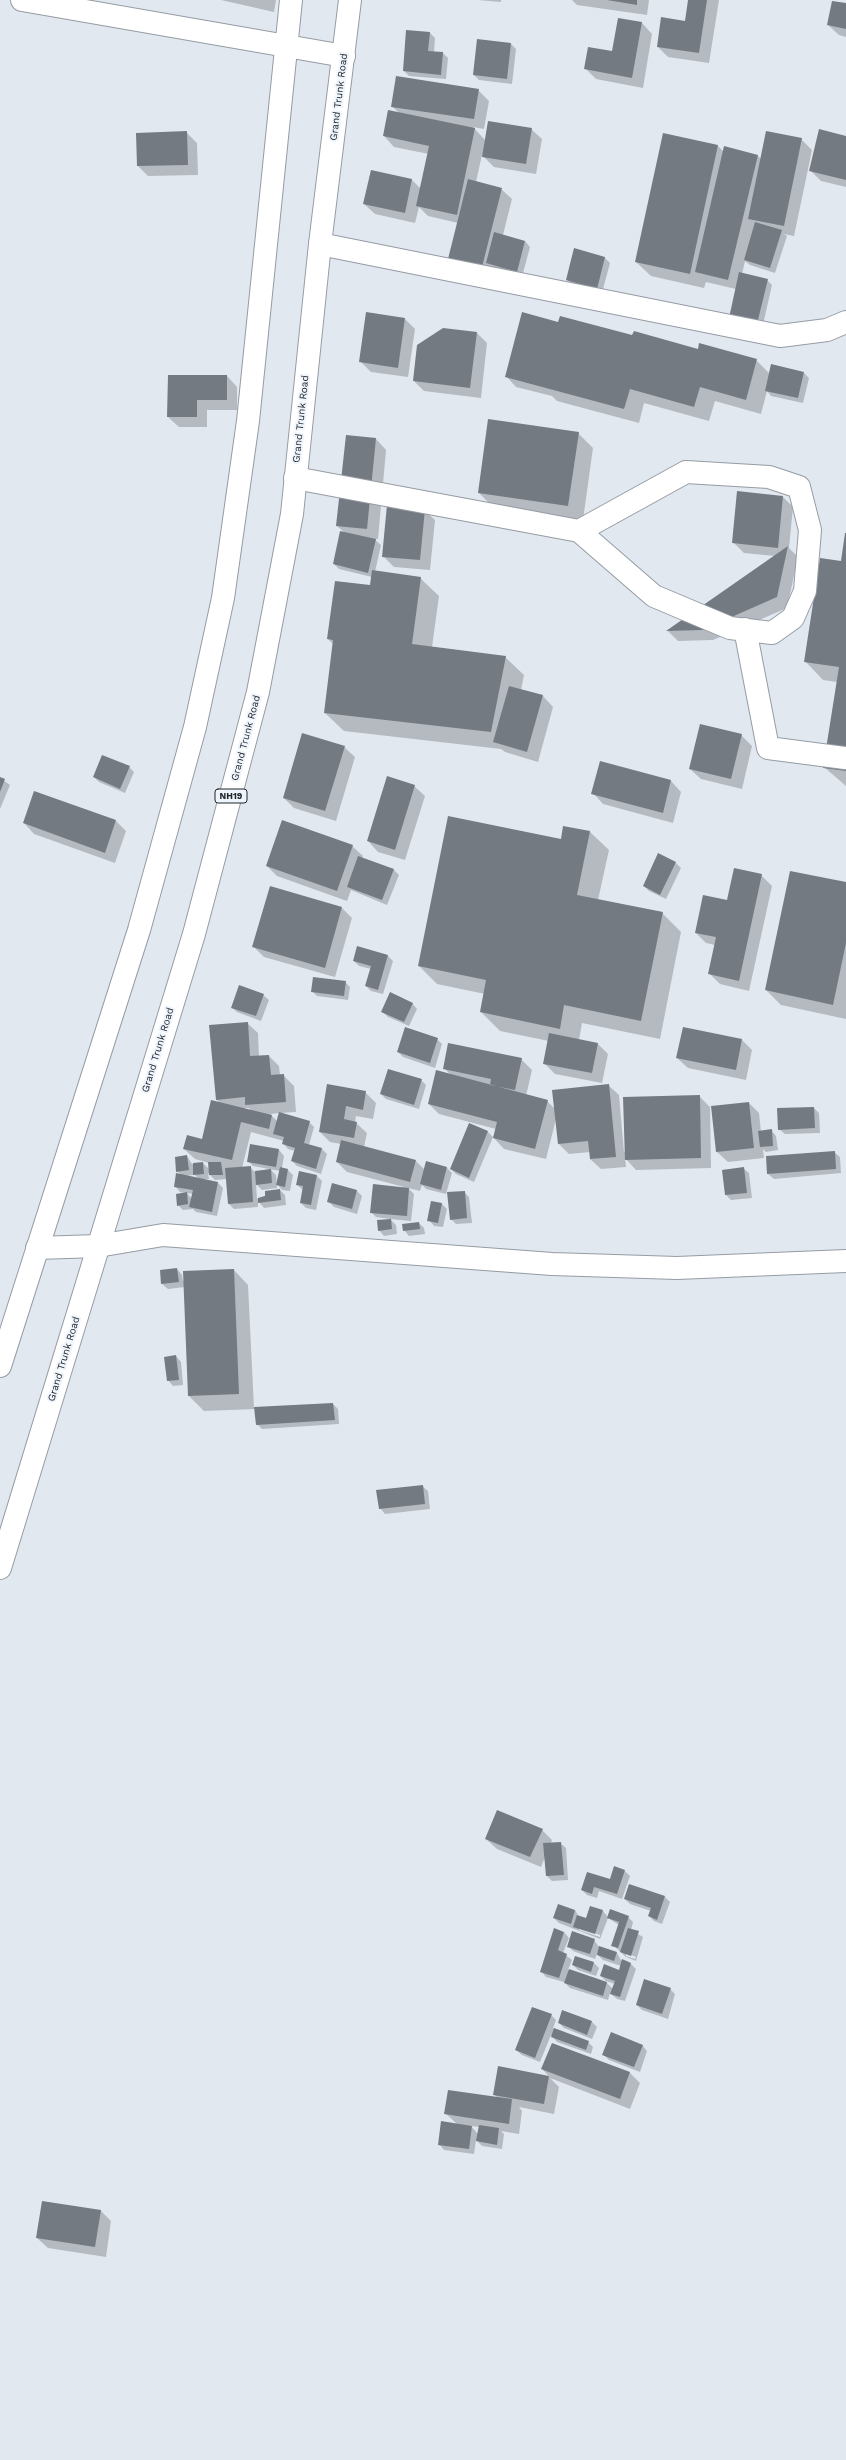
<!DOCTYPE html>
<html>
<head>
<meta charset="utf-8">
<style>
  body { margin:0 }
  canvas { display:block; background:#e1e8f0 }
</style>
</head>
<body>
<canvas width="846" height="2460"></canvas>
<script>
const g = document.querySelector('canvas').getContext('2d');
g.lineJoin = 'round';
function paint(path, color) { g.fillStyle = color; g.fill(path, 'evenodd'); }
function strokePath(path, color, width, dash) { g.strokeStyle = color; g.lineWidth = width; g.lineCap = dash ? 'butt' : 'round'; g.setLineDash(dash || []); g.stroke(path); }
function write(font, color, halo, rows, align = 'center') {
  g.font = font + ' "Work Sans",sans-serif'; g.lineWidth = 4; g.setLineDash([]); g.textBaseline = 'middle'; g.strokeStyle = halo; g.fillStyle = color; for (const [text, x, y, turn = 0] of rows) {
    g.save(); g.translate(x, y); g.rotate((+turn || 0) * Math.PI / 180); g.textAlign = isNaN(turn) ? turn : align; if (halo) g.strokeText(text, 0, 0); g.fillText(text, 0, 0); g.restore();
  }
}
const shadow = new Path2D(`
  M221 0H276L274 12Z
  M478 0H501V2Z
  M572 0H649L647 15 577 5Z
  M689 0H719L709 63 668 57 658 47 686 22Z
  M846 4V37L839 35 828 25Z
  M642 23 652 34 643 88 596 79 586 69 613 52Z
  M430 33 435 38 434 52 443 53 448 58 446 79 409 76 404 71Z
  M511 44 516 49 512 84 479 80 474 75Z
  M478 90 489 101 484 129 473 127 486 141 531 129 542 139 536 174 494 167 482 155 476 182 501 189 512 199 503 235 525 241 530 247 522 277 459 269 458 223 428 216 419 207 415 223 375 214 364 204 371 171 412 180 421 189 429 154 394 147 384 136 399 113 392 106Z
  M186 132 197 143 198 175 148 176 138 166Z
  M846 137V187L821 181 811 171Z
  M801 139 812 150 794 236 784 234 787 236 775 273 750 265 745 261 742 274 767 280 772 285 762 329 736 289 706 282 704 288 651 276 636 262 718 146 724 152 725 148 758 156 761 159Z
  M575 250 605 258 610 263 602 293 572 285 567 280Z
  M405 319 415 329 408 377 371 372 360 361Z
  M557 323 756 360 770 374 804 373 809 378 803 403 771 396 767 391 761 414 715 401 709 421 644 403 639 423 557 401 552 396 516 387 506 376Z
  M477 333 487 343 481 398 424 391 414 381Z
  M227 376 237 387V410H207V427H179L168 417Z
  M578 433 593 448 583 520 494 508 479 493Z
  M347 436 376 439 386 450 378 539H374L381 545 375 572 420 578 439 596 432 647 505 657 524 675 521 690 543 696 553 707 538 762 505 752 501 749 344 731 325 713 334 645 328 639 371 586 372 577 339 569 334 564 345 533 337 526Z
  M738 493 783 497 793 507 789 548 798 557 787 608 713 640 678 641 668 631 775 556 744 553 733 542Z
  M424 510 435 520 430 570 394 567 383 556Z
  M846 534V786L824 767 837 682 823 680 805 661 842 562Z
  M741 735 752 746 742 789 701 779 690 769Z
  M344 747 355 757 336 821 294 808 284 798Z
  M601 762 671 781 681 792 673 823 603 804 593 793Z
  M129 767 134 772 125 793 99 782 94 777Z
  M0 778 10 785 0 809Z
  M414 786 425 796 405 860 378 852 368 841Z
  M35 792 116 821 126 831 115 863 34 834 24 823Z
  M564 827 590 832 609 850 598 900 662 913 681 932 660 1039 582 1023 579 1040 598 1044 608 1054 602 1083 555 1074 544 1063 549 1041 500 1031 481 1012 485 994 437 984 419 966 561 840Z
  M352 846 363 856 362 858 394 870 399 875 387 905 351 890 347 901 277 876 267 866Z
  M676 863 681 868 666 899 649 891 644 886Z
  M761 875 772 886 749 991 720 984 710 974 715 945 706 943 696 933 728 901Z
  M846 883V1019L781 1005 766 990Z
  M342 908 352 918 335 977 264 957 254 947Z
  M388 956 393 961 383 994 371 991 366 986 371 969 359 966 354 961Z
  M345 982 350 987 348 1000 317 996 312 991Z
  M263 995 269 1000 261 1021 237 1012 232 1007Z
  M412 1003 417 1009 409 1026 388 1017 383 1012Z
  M247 1023 258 1033 259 1057 269 1056 279 1066 280 1075H283L294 1086 296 1112 280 1113 309 1122 314 1127 309 1145 322 1149 327 1154 321 1174 297 1166 292 1161 295 1151 288 1149 283 1143 284 1141 251 1132 242 1168 250 1167 255 1172 270 1169 276 1175 277 1188 262 1190 256 1184 257 1199 280 1190 285 1195 286 1205 264 1208 258 1201V1207L234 1209 229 1204 227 1179 215 1180 208 1173 209 1179H202L218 1183 223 1188 217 1216 196 1212 193 1209 183 1210 178 1205 187 1193 192 1199 193 1194 180 1192 175 1186 181 1175 177 1171 187 1156 192 1164 203 1163 210 1170 209 1163 195 1159 184 1149 202 1140 221 1104 216 1099ZM242 1108H249L252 1111ZM280 1113 277 1121 270 1114ZM193 1173 199 1179 186 1176 193 1175Z
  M684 1028 742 1040 752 1050 746 1080 688 1068 677 1058Z
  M437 1039 442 1044 435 1068 403 1057 398 1052Z
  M521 1059 532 1070 526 1096 547 1101 555 1109 608 1085 619 1095 624 1152 699 1096 710 1107 711 1168 636 1170 625 1158 626 1167 601 1169 590 1159V1152L569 1154 559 1144 556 1119 546 1159 504 1149 493 1137 474 1182 456 1174 451 1169 469 1124 488 1132 494 1138 496 1129 439 1114 429 1104 451 1075 444 1068Z
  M421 1080 426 1085 419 1109 386 1099 381 1094Z
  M328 1085 365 1092 376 1103 373 1119 356 1116 355 1122 367 1133 364 1147 416 1161 425 1170 447 1168 452 1173 446 1194 426 1189 422 1185 420 1191 408 1188 414 1194 411 1221 390 1219 396 1225 397 1234 384 1236 379 1230 390 1219 376 1217 371 1212 404 1187 347 1172 337 1162 341 1144 330 1142 320 1132Z
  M749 1103 759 1113 761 1132 771 1130 776 1136 778 1150 766 1152 763 1149 764 1158 728 1162 717 1152Z
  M814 1108 819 1113 820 1133 785 1134 779 1129 778 1109Z
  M279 1150 284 1156 282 1168 288 1170 293 1175 290 1191 282 1190 277 1184 280 1171 253 1166 248 1161Z
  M834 1152 840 1157 841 1173 774 1179 768 1174Z
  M743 1168 749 1173 752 1198 731 1200 726 1195 723 1170Z
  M317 1176 322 1181 316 1210 306 1208 301 1203 303 1190 297 1185Z
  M333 1184 357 1191 362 1196 357 1214 334 1207 328 1201Z
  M464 1192 469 1197 472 1223 456 1224 451 1219Z
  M432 1202 442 1204 447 1209 443 1227 434 1226 429 1220Z
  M419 1223 424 1228 425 1234 409 1236 404 1230Z
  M177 1269 182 1275 183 1281 234 1270 248 1285 254 1408 333 1404 338 1409 339 1424 262 1429 257 1424 256 1409 204 1411 189 1396 185 1287 168 1289 162 1284Z
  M176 1356 181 1362 183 1385 173 1386 168 1380Z
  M422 1486 428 1491 430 1509 385 1514 380 1508Z
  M542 1830 552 1840 551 1843H560L566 1848 568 1880 552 1881 547 1876 545 1857 541 1867 497 1849 486 1839Z
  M625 1871 630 1876 622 1899 599 1891 597 1898 587 1895 582 1890 610 1880Z
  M630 1886 665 1897 670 1902 662 1924 654 1921 649 1916 651 1911 630 1904 625 1899Z
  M590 1907 603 1911 608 1917H628L633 1922 631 1930 643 1937 636 1961 626 1957 613 1945 619 1925 608 1918 600 1939 559 1923 554 1918 575 1910 579 1917 586 1919ZM579 1928 600 1935V1937L579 1930ZM626 1953 636 1957 635 1959 626 1956Z
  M564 1932 569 1938 563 1953 572 1960 568 1970 607 1983 613 1989 615 1984 606 1981 601 1976 619 1971 621 1966 603 1960 597 1954 595 1959 573 1951 568 1946 594 1940 599 1947 617 1953 621 1960 631 1964 636 1969 625 2001 617 1999 610 1993 608 2000 570 1988 564 1982 546 1977 541 1971Z
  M576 1957 594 1963 599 1968 596 1976 578 1970 573 1965Z
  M670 1989 675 1994 668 2019 642 2010 637 2005Z
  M563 2012 592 2022 597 2027 592 2039 564 2028 559 2023Z
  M551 2015 556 2020 553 2028 588 2042 593 2047 591 2054 557 2042 551 2035 540 2062 522 2055 516 2050Z
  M642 2045 647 2051 640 2072 609 2060 604 2055Z
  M499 2067 550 2077 542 2069 630 2073 640 2083 630 2109 550 2078 559 2087 554 2114 519 2107 522 2111 519 2134 501 2131 504 2134 502 2149 482 2146 476 2140 474 2154 444 2150 439 2144 457 2124 445 2113 498 2098 494 2094ZM471 2126 479 2127 478 2134Z
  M101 2211 111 2221 106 2257 48 2248 37 2238Z`);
const building = new Path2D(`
  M607 0H637V5Z
  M688 0H707L699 53 657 47 661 17 685 21Z
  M832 1 846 3V29L827 25Z
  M618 18 642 22 632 78 584 69 588 47 612 51Z
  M406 30 430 32 428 51 443 52 441 75 403 71Z
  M477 39 511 43 507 79 473 75Z
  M396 76 479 89 474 119 391 107Z
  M388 110 475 128 457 215 416 206 429 146 383 136Z
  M488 121 532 128 526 164 482 157Z
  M819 129 846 136V180L809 171Z
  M187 131 188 165 137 166 136 133Z
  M766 131 802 138 784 226 748 219Z
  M663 133 718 145 690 274 635 262Z
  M724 146 758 155 728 280 695 272Z
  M371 170 412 179 405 213 363 204Z
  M468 179 502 188 482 267 448 259Z
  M755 222 782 230 770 268 744 260Z
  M494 232 525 241 517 272 486 263Z
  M574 248 605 257 597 289 566 280Z
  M739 272 768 279 757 324 729 318Z
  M366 312 405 318 398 368 359 362Z
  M522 312 558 322 560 316 632 335 634 331 698 349 699 343 757 359 746 400 700 387 694 407 630 389 624 409 505 377Z
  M443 328 477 332 470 388 413 381 417 345Z
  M771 364 804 372 798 398 765 391Z
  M168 375H227V400H197V417H167Z
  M488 419 579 432 568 506 478 493Z
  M346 435 376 438 367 529 336 526Z
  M737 491 783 496 778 548 732 543Z
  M387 505 425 509 420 560 382 557Z
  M340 531 376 539 368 573 333 564Z
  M845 533H846V771L823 768 839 667 804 662 820 558 841 561Z
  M788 546 777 597 702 630 666 631Z
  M372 570 421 577 412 644 506 656 491 732 324 713 333 640 327 639 335 581 370 585Z
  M509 686 543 695 527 752 493 742Z
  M700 724 742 734 731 779 689 769Z
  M302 733 345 746 325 811 283 798Z
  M102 755 130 766 120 789 93 777Z
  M600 761 671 780 663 813 591 794Z
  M387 776 415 785 395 850 367 841Z
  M0 777 5 779 0 792Z
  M34 791 116 820 105 853 23 823Z
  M448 816 561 839 563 826 590 831 577 895 663 912 641 1021 564 1005 560 1029 480 1012 486 980 418 966Z
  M282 820 353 845 337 891 266 866Z
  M658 853 676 862 660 895 643 886Z
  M358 856 394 869 382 900 347 887Z
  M734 868 762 874 739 981 708 974 716 937 695 933 703 895 727 900Z
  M790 871 846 882V943L833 1005 765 990Z
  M270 886 342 907 325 968 252 947Z
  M357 946 388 955 378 990 365 986 371 966 353 961Z
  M313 977 346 981 344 996 311 992Z
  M239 985 264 994 256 1016 231 1008Z
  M390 992 413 1003 404 1022 381 1012Z
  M248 1022 250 1056 269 1055 271 1075 284 1074 286 1102 245 1105V1097L216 1100 209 1025Z
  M405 1027 438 1038 430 1063 397 1052Z
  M683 1027 742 1039 736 1070 676 1058Z
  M549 1033 598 1043 592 1073 543 1064Z
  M448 1043 522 1058 515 1090 490 1085 491 1079 443 1069Z
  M388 1069 422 1079 414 1105 380 1094Z
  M436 1070 548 1100 535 1149 493 1138 497 1122 428 1104Z
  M327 1084 366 1091 363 1110 346 1106 344 1119 357 1122 354 1138 319 1132Z
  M609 1084 616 1157 590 1159 588 1141 558 1144 552 1090Z
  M700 1095 701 1158 625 1160 623 1097Z
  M211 1100 272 1115 269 1129 241 1122 232 1160 183 1149 187 1135 202 1139Z
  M749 1102 754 1148 716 1152 711 1106Z
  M814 1107 815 1128 778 1130 777 1108Z
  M279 1112 310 1121 304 1143 322 1148 316 1169 291 1161 295 1148 282 1144 284 1137 273 1134Z
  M469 1123 488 1131 469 1178 450 1169Z
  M772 1129 773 1146 760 1147 758 1131Z
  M341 1140 416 1160 410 1182 336 1162Z
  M250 1144 279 1149 276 1167 247 1162Z
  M835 1151 836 1169 767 1174 766 1156Z
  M187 1155 189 1170 176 1172 175 1157Z
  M426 1161 447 1167 441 1190 420 1184Z
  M203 1162 204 1174 193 1175V1163Z
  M208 1162H221L223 1175H209Z
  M251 1166 253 1202 228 1204 225 1168Z
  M280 1167 288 1169 285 1187 276 1185Z
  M744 1167 747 1193 725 1195 722 1170Z
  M271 1169 272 1183 256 1185 255 1171Z
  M299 1171 317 1175 311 1205 300 1203 303 1186 296 1185Z
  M176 1173 218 1182 212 1212 189 1207 193 1190 174 1187Z
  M332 1183 357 1190 352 1209 327 1202Z
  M373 1184 409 1188 407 1216 370 1213Z
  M280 1189 281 1200 258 1203V1198L265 1196V1191Z
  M465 1191 467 1218 450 1220 447 1192Z
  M187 1192 188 1204 177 1206 176 1194Z
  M431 1201 442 1203 438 1223 427 1221Z
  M391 1219 392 1229 378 1231 377 1220Z
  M419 1222 420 1229 403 1231 402 1224Z
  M177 1268 179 1282 161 1284 160 1270Z
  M234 1269 239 1394 188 1396 183 1271Z
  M176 1355 179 1380 167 1381 164 1357Z
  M333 1403 335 1420 256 1425 254 1407Z
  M423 1485 425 1504 379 1509 376 1490Z
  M497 1810 543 1829 530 1857 485 1839Z
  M561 1842 564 1875 546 1876 543 1843Z
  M614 1866 625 1870 617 1894 594 1887 592 1894 581 1890 587 1872 610 1879Z
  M629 1884 665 1896 657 1920 648 1916 651 1908 624 1899Z
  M558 1904 575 1910 571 1924 553 1918Z
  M590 1906 603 1910 595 1934 573 1927 577 1915 586 1918Z
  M610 1909 629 1916 618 1948 611 1946 619 1922 607 1918Z
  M554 1928 564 1932 558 1950 567 1954 559 1978 540 1972Z
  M628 1928 639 1931 631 1956 620 1952Z
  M572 1931 595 1939 590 1954 567 1947Z
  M599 1946 617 1952 614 1961 597 1955Z
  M575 1956 594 1962 591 1972 572 1965Z
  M622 1959 631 1963 620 1997 610 1994 615 1981 600 1976 604 1964 619 1970Z
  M569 1969 607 1982 603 1996 564 1983Z
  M644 1979 671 1988 662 2014 636 2005Z
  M532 2007 552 2014 535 2058 515 2050Z
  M562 2010 592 2021 587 2035 558 2023Z
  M554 2028 589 2041 586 2050 551 2037Z
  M611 2032 643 2045 634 2067 602 2055Z
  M552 2043 630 2072 620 2099 541 2069Z
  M498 2066 549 2076 544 2104 493 2095Z
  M448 2090 512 2099 509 2124 444 2114Z
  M441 2121 472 2126 469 2149 438 2145Z
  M479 2125 499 2128 497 2145 476 2141Z
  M42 2201 101 2210 95 2247 36 2238Z`);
const minor = new Path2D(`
  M22 0 344 56
  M320 244 780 336 827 330 846 322
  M295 478 579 531 686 472 769 477 799 487 810 530 805 591 793 618 772 633 730 628 654 596 579 531
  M745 629 768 748 845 758
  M37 1248 98 1246 163 1235 552 1264 677 1268 846 1261`);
const highway = new Path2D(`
  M0 1366 139 930 195 727 223 598 248 421 291 0
  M0 1568 194 934 258 692 292 514 320 244 350 0`);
const shields = [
  [231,796,32]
];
const shieldNames = [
  ["NH19",231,796]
];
const streetNames = [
  ["Grand Trunk Road",339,97,-83],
  ["Grand Trunk Road",301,419,-84],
  ["Grand Trunk Road",246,738,-75],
  ["Grand Trunk Road",158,1050,-73],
  ["Grand Trunk Road",64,1359,-73]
];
paint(shadow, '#0003');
paint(building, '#747a81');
strokePath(minor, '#969ca4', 24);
strokePath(highway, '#969ca4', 24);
strokePath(minor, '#fff', 22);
strokePath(highway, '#fff', 22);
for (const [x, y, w] of shields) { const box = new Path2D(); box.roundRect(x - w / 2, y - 7, w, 14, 3); g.fillStyle = '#eef5fd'; g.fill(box); strokePath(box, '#222528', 1); }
write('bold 9px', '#222528', null, shieldNames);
write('10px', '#222528', '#eef5fd', streetNames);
</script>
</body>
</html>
